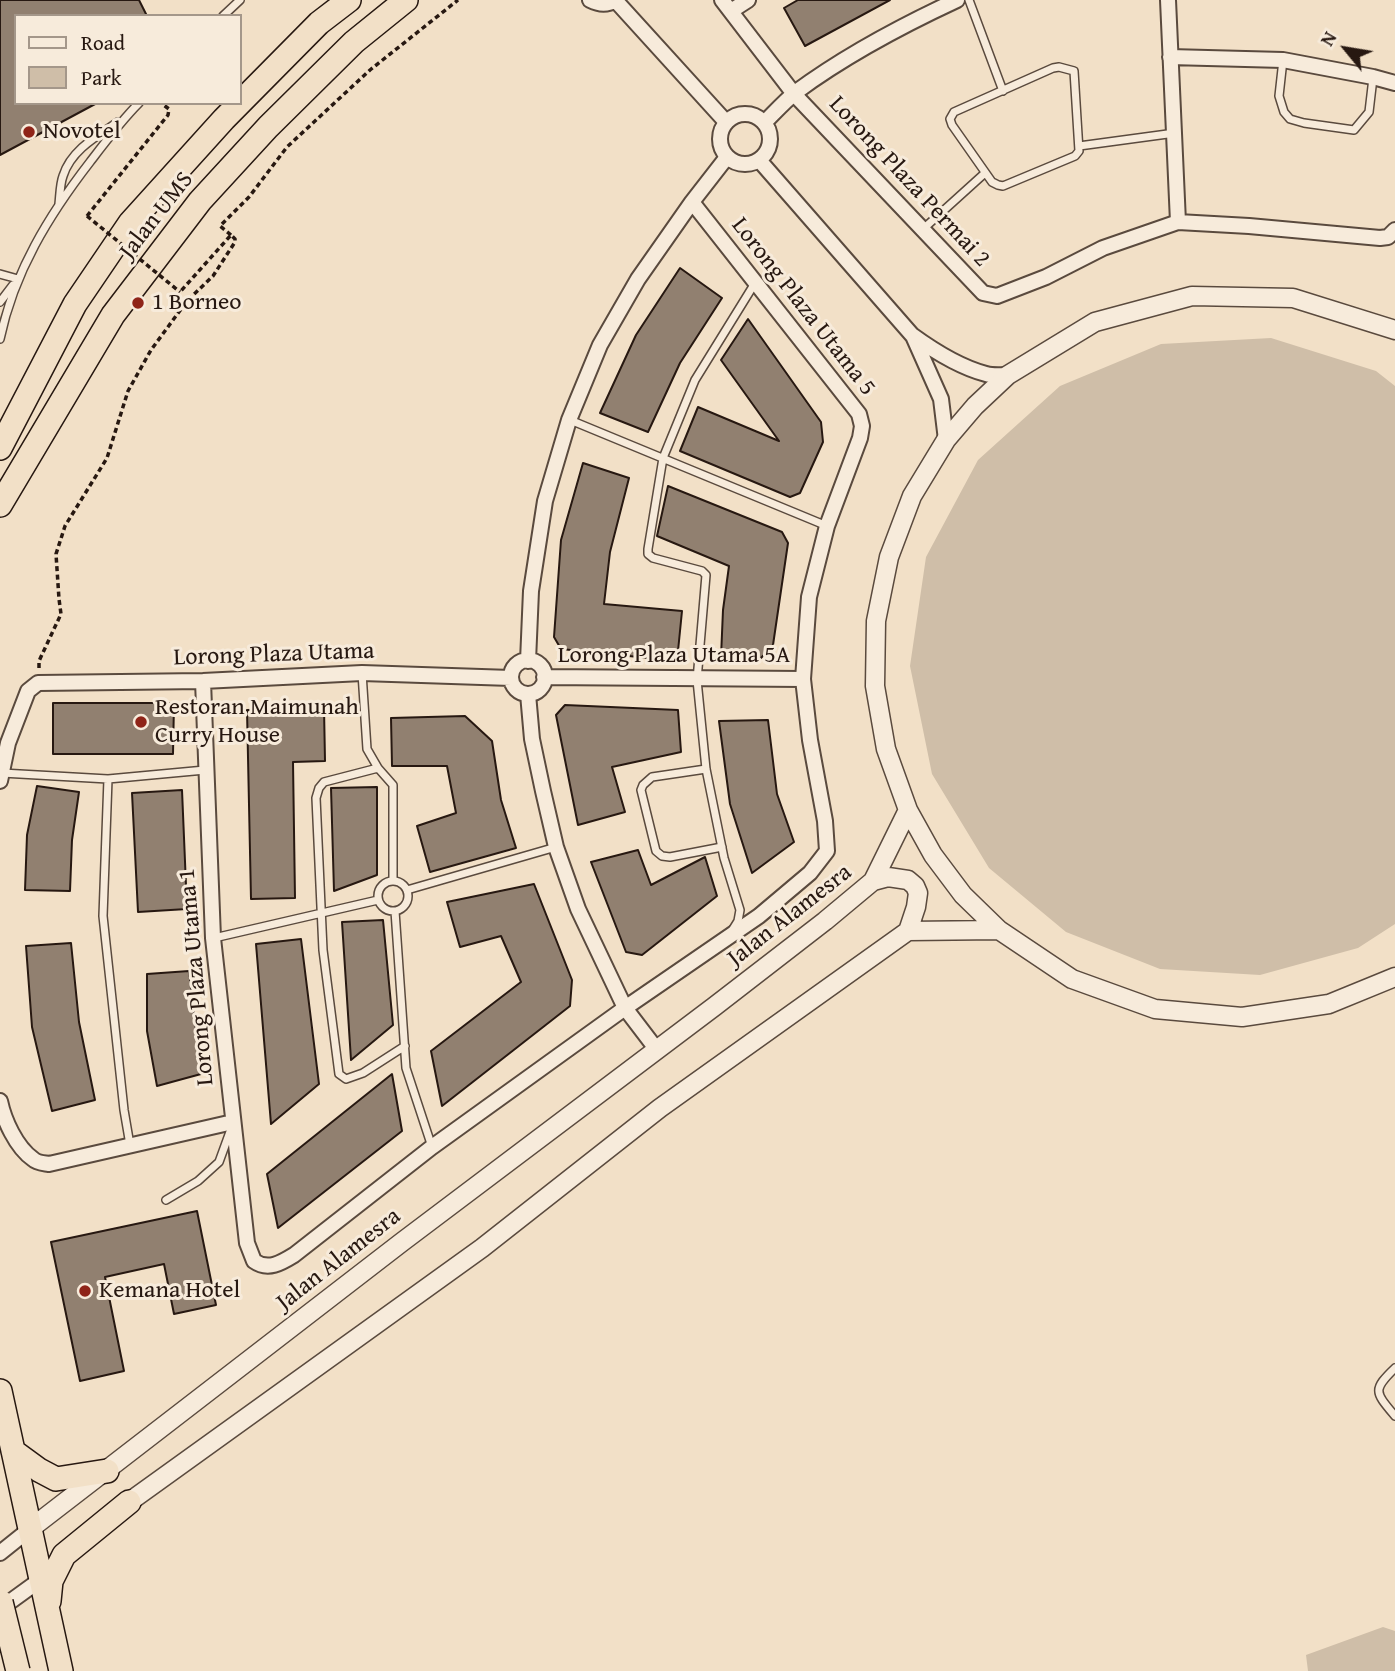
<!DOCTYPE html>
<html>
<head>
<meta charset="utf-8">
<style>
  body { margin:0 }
  #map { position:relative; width:1395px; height:1671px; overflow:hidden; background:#f2e0c7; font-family:"Gentium Book Plus",serif }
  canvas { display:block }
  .legend { position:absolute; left:14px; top:14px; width:228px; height:91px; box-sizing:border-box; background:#f7ebdb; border:2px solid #a4978a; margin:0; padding:9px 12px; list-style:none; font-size:21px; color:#271811 }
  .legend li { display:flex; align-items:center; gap:14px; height:35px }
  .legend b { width:35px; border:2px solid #a4978a }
  .north { position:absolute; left:1311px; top:14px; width:70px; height:70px; -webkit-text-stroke:5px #f7ebdb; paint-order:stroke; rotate:300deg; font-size:19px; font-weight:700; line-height:28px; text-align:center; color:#271811 }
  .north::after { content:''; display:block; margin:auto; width:24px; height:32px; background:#271811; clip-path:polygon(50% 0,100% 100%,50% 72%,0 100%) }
</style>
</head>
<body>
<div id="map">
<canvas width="1395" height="1671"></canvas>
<ul class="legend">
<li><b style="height:9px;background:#f7ebdb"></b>Road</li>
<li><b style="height:19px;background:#cfbea8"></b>Park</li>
</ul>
<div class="north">N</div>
</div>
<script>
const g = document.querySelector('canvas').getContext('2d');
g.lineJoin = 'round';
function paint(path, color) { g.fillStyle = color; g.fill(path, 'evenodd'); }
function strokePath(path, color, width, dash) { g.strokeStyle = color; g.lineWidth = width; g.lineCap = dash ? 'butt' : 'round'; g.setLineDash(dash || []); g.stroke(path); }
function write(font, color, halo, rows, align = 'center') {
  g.font = font + ' "Gentium Book Plus",serif'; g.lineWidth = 6; g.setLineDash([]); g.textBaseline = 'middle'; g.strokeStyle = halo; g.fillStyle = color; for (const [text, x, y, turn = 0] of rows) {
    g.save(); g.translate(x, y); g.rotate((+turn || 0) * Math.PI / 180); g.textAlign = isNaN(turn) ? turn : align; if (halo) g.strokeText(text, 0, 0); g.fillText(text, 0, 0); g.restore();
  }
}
const green = new Path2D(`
  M1271 338 1376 371 1395 386V924L1358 948 1260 975 1160 969 1066 932 989 868 932 774 910 666 926 557 978 460 1060 386 1161 344Z
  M1383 1627 1395 1631V1671H1308L1306 1655Z`);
const building = new Path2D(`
  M0 0H139L147 16H16V103H97L0 155Z
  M798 0H890L805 46 784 8Z
  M680 268 722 298 680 363 648 432 600 413 636 335Z
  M748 319 821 422 823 442 800 493 790 497 680 451 698 407 779 441 721 360Z
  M583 463 629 478 610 552 604 604 682 611 677 661 561 649 554 637 561 540Z
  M668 486 782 532 788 543 773 645 761 658 721 657 723 610 729 566 657 536Z
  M53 703H174L173 754H53Z
  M565 705 678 710 681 752 612 767 625 812 578 825 556 715Z
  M324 708 325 761 293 762 295 898 251 899 247 710Z
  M465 716 492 741 501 800 516 848 430 872 417 826 456 813 447 766H392L391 718Z
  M768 720 777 794 794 842 752 873 730 804 719 721Z
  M37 786 79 792 72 840 70 891 25 890 27 835Z
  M377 787V875L334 891 331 788Z
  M182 790 187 909 138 912 132 793Z
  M638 850 651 885 705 857 717 896 642 955 626 952 591 862Z
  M534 884 572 980 570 1006 442 1106 431 1051 521 982 501 936 460 947 447 902Z
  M383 920 393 1025 351 1060 342 922Z
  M301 939 319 1084 271 1124 256 944Z
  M71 943 79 1022 95 1100 52 1111 32 1027 26 946Z
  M189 971 201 1074 157 1086 147 1031V974Z
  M392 1074 402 1131 278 1228 267 1174Z
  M197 1211 216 1305 174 1314 164 1264 105 1277 124 1371 80 1381 51 1242Z`);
const path = new Path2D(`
  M87 216 168 115 169 109 161 103
  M231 235 220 226 249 197 287 147 370 70 458 0
  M39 668V661L61 614 59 599 56 554 65 526 107 458 128 391 151 350 187 301 213 276 235 242V239L231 235 180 292`);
const service = new Path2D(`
  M969 0 1003 91
  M223 16 240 0
  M1283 60 1279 96 1284 112 1290 119 1304 123 1354 130 1369 112 1373 78
  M1059 67 1074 71 1079 151 1075 156 1003 186 998 185 992 182 952 125 950 119 954 112 1053 68Z
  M1079 146 1175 133
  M59 204C60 195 60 184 63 176 71 150 97 136 118 122
  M922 230 985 173
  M0 274 18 279
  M0 302 13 285
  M0 339C14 272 49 215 90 162 106 141 121 121 139 103
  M570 420 827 526
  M362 673 367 749 378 768 393 785V881
  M378 768 324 782 319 788 316 798 323 950 339 1074 346 1079 363 1073 405 1046
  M706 769 652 777 643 785 641 790 656 851 662 856 670 857 722 847
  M2 773 108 779 205 770
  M108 779 103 916 124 1110 130 1145
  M378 896a15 15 0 1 1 30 0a15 15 0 1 1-30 0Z
  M407 890 556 847
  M395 911 406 1068 432 1147
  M733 929 738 921 740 910 724 858 706 769 697 680 706 575 702 571 653 558 648 554V549L663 458 695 380 755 283
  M214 938 378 900
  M166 1200 198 1181 219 1162 231 1129
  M1395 1368C1372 1390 1375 1392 1395 1416`);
const minor = new Path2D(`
  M590 0C600 5 607 5 617 0
  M722 0 794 94 983 293 997 296 1046 277 1103 248 1178 222 1249 226 1380 238 1388 237 1395 230
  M1168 0 1178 222
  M616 1 726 122
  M731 11 748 0
  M1170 57 1283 60 1373 77 1395 83
  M720 139a25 25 0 1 1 50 0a25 25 0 1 1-50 0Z
  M765 122C775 112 785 101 796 92 846 55 901 26 957 0
  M759 160 912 335C934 351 959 367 986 374 993 376 1001 375 1008 375
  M913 336 941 399 946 440
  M511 677a17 17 0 1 1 34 0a17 17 0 1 1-34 0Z
  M528 661 531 591 545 501 569 420 600 345 638 279 692 202 727 157
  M544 677 803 679
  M203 681 213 938 247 1243 254 1261C268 1271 281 1263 294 1255L432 1147 625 1008 759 916 810 873 827 851 825 821 810 740 803 679 809 597 827 526 860 438 862 426 859 414 692 202
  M528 694 532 739 543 791 556 847 578 909 625 1008 657 1050
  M0 781 8 743 28 691 38 683 203 681 362 673 511 678
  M0 1101C4 1120 16 1147 33 1159 37 1163 43 1163 49 1164L233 1122
  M0 1553 30 1529
  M0 1609 40 1580`);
const tertiary = new Path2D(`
  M1395 330 1293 298 1192 296 1095 322 1008 375 975 406 946 440 912 496 889 557 876 621 875 686 886 749 908 810 933 855 963 895 999 930 1072 979 1155 1009 1242 1017 1329 1004 1395 977
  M873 881 908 810
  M908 931 999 930
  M30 1529 402 1242 715 1006 825 921 873 881 888 877 908 880 915 886 918 893 916 907 908 931 660 1108 482 1248 129 1502`);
const trunk = new Path2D(`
  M0 448 75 304 130 223 224 119 319 23 349 0
  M0 505 113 315 200 201 268 127 354 42 406 0
  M0 1391 61 1671
  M13 1451 39 1470 56 1479 107 1471
  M49 1601 51 1581 64 1555 129 1502`);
const pathBridge = new Path2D(`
  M87 216 180 292`);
const trunkBridge = new Path2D(`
  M1 1602 18 1671`);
const markers = [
  [29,132,7,"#8f2418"],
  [138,303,7,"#8f2418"],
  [141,722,7,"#8f2418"],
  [85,1291,7,"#8f2418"]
];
const poiNames = [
  ["Novotel",43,132],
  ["1 Borneo",152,303],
  ["Restoran Maimunah",155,708],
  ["Curry House",155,736],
  ["Kemana Hotel",99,1291]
];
const streetNames = [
  ["Lorong Plaza Permai 2",909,182,47],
  ["Jalan UMS",157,216,-52],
  ["Lorong Plaza Utama 5",803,307,52],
  ["Lorong Plaza Utama",274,655,-2],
  ["Lorong Plaza Utama 5A",674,656],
  ["Jalan Alamesra",790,916,-38],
  ["Lorong Plaza Utama 1",197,977,-95],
  ["Jalan Alamesra",339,1260,-38]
];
paint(green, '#cfbea8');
paint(building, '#918070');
strokePath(building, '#271811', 2);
strokePath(service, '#5a4a3e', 10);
strokePath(minor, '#5a4a3e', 18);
strokePath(tertiary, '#5a4a3e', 21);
strokePath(trunk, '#271811', 26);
strokePath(path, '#271811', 3.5, [5, 3.5]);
strokePath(service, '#f7ebdb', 7);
strokePath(minor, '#f7ebdb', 14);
strokePath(tertiary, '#f7ebdb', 18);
strokePath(trunk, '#f2e0c7', 23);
strokePath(trunkBridge, '#271811', 26, []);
strokePath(pathBridge, '#271811', 3.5, [5, 3.5]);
strokePath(trunkBridge, '#f2e0c7', 23);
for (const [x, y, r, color] of markers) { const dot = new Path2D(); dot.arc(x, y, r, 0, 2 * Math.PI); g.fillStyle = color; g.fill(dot); strokePath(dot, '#f7ebdb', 2.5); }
write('24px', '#271811', '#f7ebdb', poiNames, 'left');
write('24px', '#271811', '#f7ebdb', streetNames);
</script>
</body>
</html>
